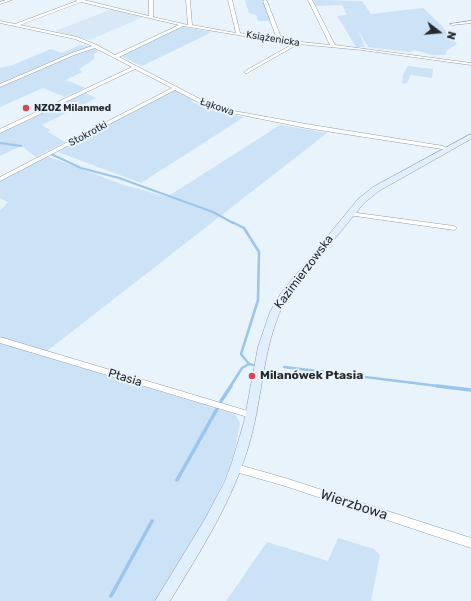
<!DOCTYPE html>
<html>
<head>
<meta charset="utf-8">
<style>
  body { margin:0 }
  #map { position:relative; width:471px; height:601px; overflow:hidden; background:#e9f3fb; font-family:Rubik,sans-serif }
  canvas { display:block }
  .north { position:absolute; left:419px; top:12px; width:40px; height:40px; -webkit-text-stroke:3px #e9f3fb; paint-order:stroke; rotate:106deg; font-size:11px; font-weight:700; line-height:16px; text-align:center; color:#272a2e }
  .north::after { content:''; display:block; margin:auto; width:14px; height:18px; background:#272a2e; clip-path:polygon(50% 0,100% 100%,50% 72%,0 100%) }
</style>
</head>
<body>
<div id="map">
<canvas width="471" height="601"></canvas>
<div class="north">N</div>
</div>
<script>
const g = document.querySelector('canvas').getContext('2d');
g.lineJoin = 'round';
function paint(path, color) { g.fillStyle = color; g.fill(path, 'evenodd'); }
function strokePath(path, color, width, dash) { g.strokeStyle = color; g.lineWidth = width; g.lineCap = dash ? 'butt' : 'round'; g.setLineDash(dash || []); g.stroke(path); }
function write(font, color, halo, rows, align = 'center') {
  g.font = font + ' Rubik,sans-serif'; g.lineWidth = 4; g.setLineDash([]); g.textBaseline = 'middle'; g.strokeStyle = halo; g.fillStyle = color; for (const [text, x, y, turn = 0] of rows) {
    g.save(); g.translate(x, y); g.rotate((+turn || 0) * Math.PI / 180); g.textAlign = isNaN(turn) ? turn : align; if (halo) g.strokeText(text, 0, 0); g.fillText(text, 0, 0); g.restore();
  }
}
const built = new Path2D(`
  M112 9 143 17 90 40 55 31Z`);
const green = new Path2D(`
  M245 0H267L274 21H258L256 15 249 13Z
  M313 0 362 1 371 14 423 8 441 25 457 44 446 51V55H432L415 50 409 52 368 47 358 30 365 47H356L337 16 347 15 342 5 316 6Z
  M182 27 212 32 142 66 121 56Z
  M80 45 90 46 99 51 94 54V59L79 69 82 72 66 80 85 88 65 97 43 88 0 107V68L10 66 51 49 62 53Z
  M408 66 433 69 432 78 412 75 410 76 407 83 404 84 402 83 403 75Z
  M172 90H175L193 100 192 102 198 105 203 104 216 111 244 117 141 183 58 152Z
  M85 93 96 98 42 125 50 130 48 132 65 142 36 157 21 146 0 156V133Z
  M280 125 327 133 47 351 43 356 235 414 240 423C237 437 235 452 230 465 212 513 182 557 156 601H0V211L8 202 0 198V177L5 178 47 156 121 184 167 197Z
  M338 538 374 549 380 555 371 601H226L267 542 328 561Z`);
const streamFar2 = new Path2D(`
  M0 143 21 146
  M51 154 81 168 119 178 213 212 233 223`);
const streamFar1 = new Path2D(`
  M232 222 244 228 259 252 258 300 241 354 249 364 253 365
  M284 367 446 387
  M230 387 242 368 249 364`);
const stream = new Path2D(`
  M437 386 471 390
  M221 401 231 386
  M177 480 217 409
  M111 596 152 521`);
const street = new Path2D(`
  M6 0H12L0 4V2Z
  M76 0H84L149 16V0H153V17L188 25 186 0H190L192 25 236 33 228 0H232L240 33 277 39 263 1 265 0 267 1 282 40 330 45 308 0H312L335 45 471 63V65L362 50 298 44 247 73H245V71L293 44 183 26 119 57 200 99 223 109 306 124 443 146 450 150 447 152 442 149 306 128 222 111 196 101 175 90 0 181V177L172 88 135 69 0 133V129L132 67 95 48 74 55 0 87V84L72 53 92 46 75 39 0 23V21L15 24 77 1ZM81 2 179 25 115 55 97 45 77 37 20 25Z
  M471 21V23L452 25 450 24Z
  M350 212 454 226 457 228 454 230 348 215 347 214Z
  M0 337 251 412 254 413 255 415 254 417 251 418 0 343Z
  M236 464 285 478 471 538V548L285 486 236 472 233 471 232 468 233 465Z`);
const secondary = new Path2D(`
  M471 134V139L379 191 364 203 287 297C262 344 264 391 250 441 234 499 201 550 170 601H155L205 519 225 481 232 462 244 422 258 347 270 312 281 293 358 199 373 187Z`);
const markers = [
  [26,108,4,"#d64650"],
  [252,376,4,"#d64650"]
];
const farStreetnames = [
  ["Książenicka",273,39,9],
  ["Łąkowa",217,107,19],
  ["Stokrotki",88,134,-28]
];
const farPoinames = [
  ["NZOZ Milanmed",34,108]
];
const streetNames = [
  ["Kazimierzowska",304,272,-53],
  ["Ptasia",125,378,17]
];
const poiNames = [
  ["Milanówek Ptasia",260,376]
];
const nearStreetnames = [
  ["Wierzbowa",354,505,18]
];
paint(built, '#d9e8f6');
paint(green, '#cbe2f7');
strokePath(streamFar2, '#9ac5ec', 2);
strokePath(streamFar1, '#9ac5ec', 2.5);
strokePath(stream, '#9ac5ec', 3.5);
strokePath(street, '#939ba3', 1);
strokePath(secondary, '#939ba3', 1);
paint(street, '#fff');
paint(secondary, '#e1effc');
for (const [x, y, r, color] of markers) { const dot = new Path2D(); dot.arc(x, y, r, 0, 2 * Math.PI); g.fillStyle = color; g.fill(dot); strokePath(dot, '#e9f3fb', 1.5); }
write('10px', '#272a2e', '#e9f3fb', farStreetnames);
write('bold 10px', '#272a2e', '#e9f3fb', farPoinames, 'left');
write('12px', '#272a2e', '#e9f3fb', streetNames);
write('bold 12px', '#272a2e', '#e9f3fb', poiNames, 'left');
write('14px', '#272a2e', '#e9f3fb', nearStreetnames);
</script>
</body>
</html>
